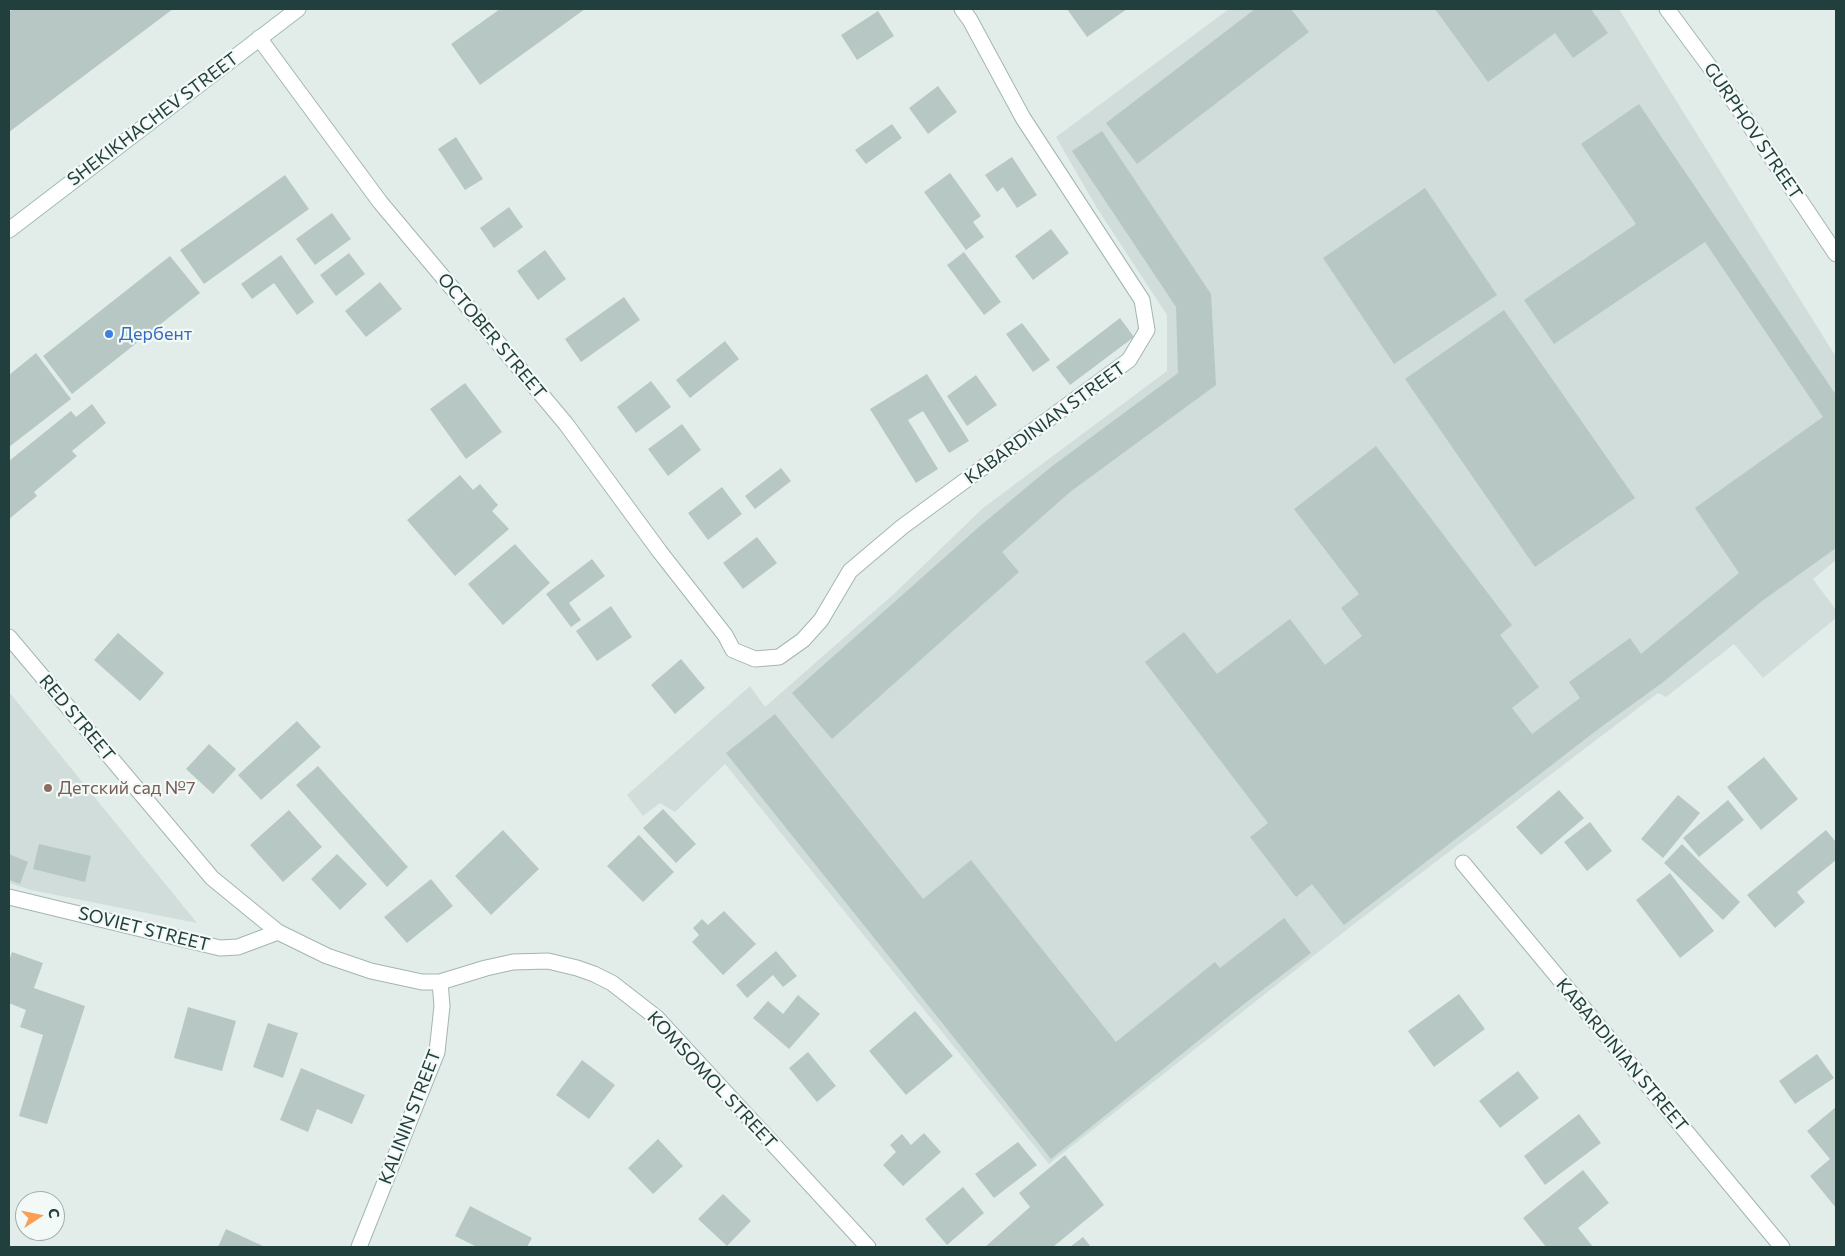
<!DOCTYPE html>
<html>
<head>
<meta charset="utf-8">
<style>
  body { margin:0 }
  #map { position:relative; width:1845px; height:1256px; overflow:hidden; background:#e2edea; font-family:Commissioner,sans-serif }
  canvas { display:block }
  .frame { position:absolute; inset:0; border:10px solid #213f3d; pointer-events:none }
  .north { position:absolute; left:15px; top:1191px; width:50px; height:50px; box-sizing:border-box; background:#f3f9f7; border:1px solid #9fafad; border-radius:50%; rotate:79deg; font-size:14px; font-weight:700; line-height:20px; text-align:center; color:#213f3d }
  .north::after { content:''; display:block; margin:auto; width:18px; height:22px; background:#fa9e53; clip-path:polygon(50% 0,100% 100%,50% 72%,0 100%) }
</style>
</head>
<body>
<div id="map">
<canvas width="1845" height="1256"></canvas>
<div class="frame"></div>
<div class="north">С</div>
</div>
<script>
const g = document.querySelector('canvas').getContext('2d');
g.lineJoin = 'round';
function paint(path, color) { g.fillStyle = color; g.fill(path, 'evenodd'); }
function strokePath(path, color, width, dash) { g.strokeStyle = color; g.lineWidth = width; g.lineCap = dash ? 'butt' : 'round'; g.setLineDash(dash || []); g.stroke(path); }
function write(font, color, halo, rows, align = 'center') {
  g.font = font + ' Commissioner,sans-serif'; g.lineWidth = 4.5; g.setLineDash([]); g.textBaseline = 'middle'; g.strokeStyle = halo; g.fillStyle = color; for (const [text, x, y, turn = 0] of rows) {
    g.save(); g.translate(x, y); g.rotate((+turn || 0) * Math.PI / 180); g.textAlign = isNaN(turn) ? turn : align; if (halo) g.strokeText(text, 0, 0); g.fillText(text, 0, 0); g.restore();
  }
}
const built = new Path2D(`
  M1229 9H1619L1836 357V560L1813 579 1836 610V618L1763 678 1734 644 1666 697 1658 693 1354 924 1049 1164 725 764 675 812 660 803 643 816 627 795 750 686 765 707 895 593 983 508 1167 371V315L1097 208 1056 137Z
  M9 692 197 923 31 890 9 883Z`);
const building = new Path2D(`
  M13 9H173L9 132V12Z
  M500 9H585L480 85 451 44Z
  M1067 9H1127L1087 37Z
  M1255 9H1291L1309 32 1137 164 1106 123Z
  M1435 9H1591L1608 33 1573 58 1555 33 1488 82Z
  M878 11 894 36 857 60 841 35Z
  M938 86 957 112 928 134 909 108Z
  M1639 104 1836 395V548L1762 601 1662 683 1601 727 1344 925 1312 884 1296 897 1250 837 1268 823 1145 662 1184 632 1217 674 1290 619 1325 665 1362 636 1341 608 1359 594 1294 509 1376 446 1512 625 1500 635 1539 687 1512 708 1532 734 1580 698 1569 682 1630 638 1641 654 1739 573 1695 508 1823 417 1705 242 1554 344 1524 300 1636 224 1581 144Z
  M892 124 902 138 866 164 855 150Z
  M1102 131 1211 294 1216 385 1070 492 1002 552 1019 572 832 739 792 693 980 526 1051 467 1178 373 1176 307 1072 151Z
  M456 137 483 179 465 190 438 149Z
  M1012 157 1037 195 1017 208 1003 187 997 192 985 175Z
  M950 173 981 216 973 222 984 237 966 250 924 192Z
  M285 175 309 209 204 284 180 250Z
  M1425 188 1497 295 1394 364 1323 258Z
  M509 207 523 227 494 248 480 228Z
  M332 213 351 239 315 265 296 239Z
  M1051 229 1069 253 1033 280 1015 256Z
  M545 250 566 279 538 300 517 271Z
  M964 252 1001 302 984 315 947 265Z
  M349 253 365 274 336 296 320 275Z
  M281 255 314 302 297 315 274 283 252 299 241 284Z
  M170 256 200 293 72 394 43 356Z
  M380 282 402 309 366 337 345 311Z
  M624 297 640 320 581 362 565 339Z
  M1504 310 1635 498 1535 567 1405 379Z
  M1120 318 1134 337 1070 385 1056 367Z
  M1022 323 1050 360 1033 372 1006 334Z
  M725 341 739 359 690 398 676 380Z
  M36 353 71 399 9 447V375Z
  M927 374 969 441 949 453 923 411 908 420 938 469 916 483 870 409Z
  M976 375 997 405 967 426 947 396Z
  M651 381 671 407 636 433 617 407Z
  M465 383 502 432 466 459 430 409Z
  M92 404 106 423 72 451 77 456 34 492 37 496 9 519V461L71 411 76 417Z
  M682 424 701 450 668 476 648 449Z
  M781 468 791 481 755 509 745 496Z
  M460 475 473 490 480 484 498 505 492 511 509 529 455 576 407 520Z
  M722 487 742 514 708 540 688 513Z
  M757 537 777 563 743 589 723 563Z
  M515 544 550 583 503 625 468 584Z
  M592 559 605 576 569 603 581 620 571 627 546 594Z
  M611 606 632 637 597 661 576 631Z
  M118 633 164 673 140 701 94 660Z
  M681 659 705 688 675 714 651 685Z
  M775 714 923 899 971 860 1116 1042 1215 962 1220 968 1284 918 1311 953 1244 1004 1051 1159 726 753Z
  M297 721 321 747 261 800 238 775Z
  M209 744 236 769 213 794 186 769Z
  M1764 757 1798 799 1761 830 1727 787Z
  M318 766 408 867 387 887 296 785Z
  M1559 790 1584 818 1541 855 1516 827Z
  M1678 795 1700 813 1663 858 1641 839Z
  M1728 800 1744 820 1699 857 1683 838Z
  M663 809 696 844 676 863 643 828Z
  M289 810 322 847 283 882 250 845Z
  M1590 822 1612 851 1587 871 1564 842Z
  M503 830 539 869 491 915 455 876Z
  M1826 830 1836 842V860L1797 892 1805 902 1775 928 1747 895Z
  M639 835 674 872 643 902 607 866Z
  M39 844 91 856 85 882 33 869Z
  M1682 844 1740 902 1723 920 1664 863Z
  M9 854 28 862 20 884 9 880Z
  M337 854 367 884 340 910 311 879Z
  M1670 873 1714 931 1680 958 1636 900Z
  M431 879 453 906 407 943 384 917Z
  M724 911 756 944 723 975 692 942 699 935 693 928 702 919 708 925Z
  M776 951 797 976 783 987 773 975 747 998 736 985Z
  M12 952 43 963 34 988 85 1006 47 1124 19 1116 43 1035 20 1027 26 1010 9 1003V961Z
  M1459 994 1485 1029 1434 1067 1408 1031Z
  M798 995 820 1014 789 1049 753 1018 768 1001 783 1014Z
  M188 1007 236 1021 222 1071 174 1058Z
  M915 1011 953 1056 906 1095 869 1051Z
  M268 1023 298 1033 283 1078 253 1067Z
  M808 1052 836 1086 817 1102 789 1068Z
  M1817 1054 1834 1078 1795 1104 1779 1081Z
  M582 1060 615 1085 589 1119 556 1095Z
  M301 1068 365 1095 352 1124 317 1109 308 1132 280 1120Z
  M1518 1071 1539 1098 1500 1128 1479 1101Z
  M1836 1107V1208L1810 1176 1830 1159 1807 1131Z
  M1579 1114 1601 1143 1545 1185 1524 1156Z
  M924 1133 941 1152 903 1186 883 1165 896 1152 890 1145 902 1134 911 1145Z
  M658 1139 683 1166 653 1194 628 1168Z
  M1018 1142 1037 1165 994 1198 975 1174Z
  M1065 1155 1104 1205 1053 1247H985L1030 1207 1019 1193Z
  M1583 1170 1609 1203 1578 1228 1593 1247H1546L1523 1218Z
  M963 1187 984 1213 947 1245 925 1219Z
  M723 1194 751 1221 727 1246 698 1219Z
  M470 1206 532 1238 527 1247H477L455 1236Z
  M226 1229 265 1247H218Z
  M1083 1237 1091 1247H1070Z`);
const street = new Path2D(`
  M1667 9 1718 78 1836 254
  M259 38 380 202 566 424 660 552 725 635 733 650 755 659 779 657 803 640 821 620 850 571 902 527 1129 360 1147 330 1142 300 1023 118 970 20 962 9
  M9 637 212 878 278 932 327 956 371 971 422 982H440L486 968 513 962 548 961 577 968 594 974 612 983 657 1018 868 1247
  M1463 863 1782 1247
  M9 897 220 948 238 947 278 932
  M359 1247 437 1052 442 1006 440 982`);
const secondary = new Path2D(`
  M9 230 298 9`);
const markers = [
  [109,334,5,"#3f7fe0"],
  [48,788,5,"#8d6e63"]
];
const streetNames = [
  ["SHEKIKHACHEV STREET",153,119,-37],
  ["GURPHOV STREET",1753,131,56],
  ["OCTOBER STREET",492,336,50],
  ["KABARDINIAN STREET",1045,423,-36],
  ["RED STREET",77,718,50],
  ["SOVIET STREET",144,929,14],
  ["KABARDINIAN STREET",1622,1055,50],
  ["KOMSOMOL STREET",712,1080,47],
  ["KALININ STREET",410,1117,-69]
];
const shopNames = [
  ["Дербент",119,334]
];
const educationNames = [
  ["Детский сад №7",58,788]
];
paint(built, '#d0ddda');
paint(building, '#b7c8c4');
strokePath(street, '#a4b5b3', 17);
strokePath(secondary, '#9fbab6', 17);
strokePath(street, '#fff', 15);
strokePath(secondary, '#fff', 15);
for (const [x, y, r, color] of markers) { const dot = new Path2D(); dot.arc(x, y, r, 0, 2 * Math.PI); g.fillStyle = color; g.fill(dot); strokePath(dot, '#f3f9f7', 2); }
write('18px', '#213f3d', '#f3f9f7', streetNames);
write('18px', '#366cbe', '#f3f9f7', shopNames, 'left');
write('18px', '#785e54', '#f3f9f7', educationNames, 'left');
</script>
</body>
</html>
